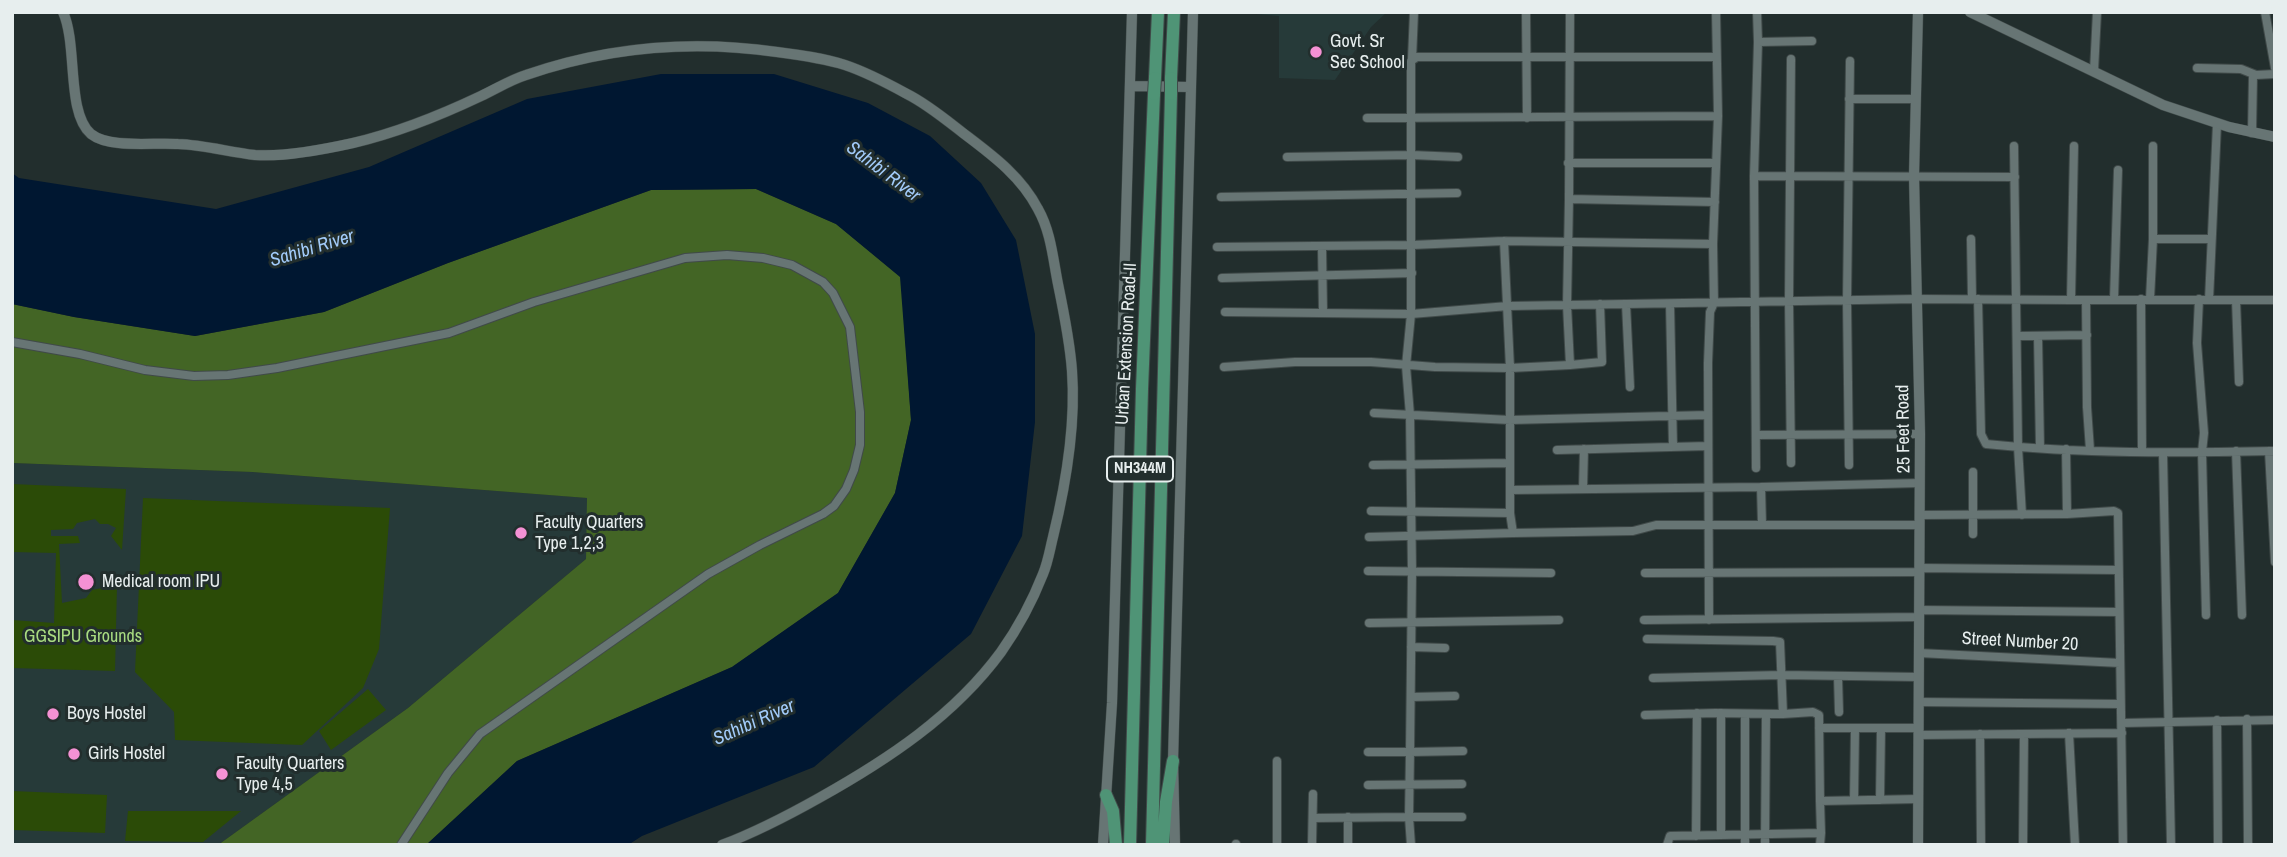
<!DOCTYPE html>
<html>
<head>
<meta charset="utf-8">
<style>
  body { margin:0 }
  #map { position:relative; width:2287px; height:857px; overflow:hidden; background:#222e2d; font-family:"Archivo Narrow",sans-serif }
  canvas { display:block }
  .frame { position:absolute; inset:0; border:14px solid #e7eeee; pointer-events:none }
</style>
</head>
<body>
<div id="map">
<canvas width="2287" height="857"></canvas>
<div class="frame"></div>
</div>
<script>
const g = document.querySelector('canvas').getContext('2d');
g.lineJoin = 'round';
function paint(path, color) { g.fillStyle = color; g.fill(path, 'evenodd'); }
function strokePath(path, color, width, dash) { g.strokeStyle = color; g.lineWidth = width; g.lineCap = dash ? 'butt' : 'round'; g.setLineDash(dash || []); g.stroke(path); }
function write(font, color, halo, rows, align = 'center') {
  g.font = font + ' "Archivo Narrow",sans-serif'; g.lineWidth = 6; g.setLineDash([]); g.textBaseline = 'middle'; g.strokeStyle = halo; g.fillStyle = color; for (const [text, x, y, turn = 0] of rows) {
    g.save(); g.translate(x, y); g.rotate((+turn || 0) * Math.PI / 180); g.textAlign = isNaN(turn) ? turn : align; if (halo) g.strokeText(text, 0, 0); g.fillText(text, 0, 0); g.restore();
  }
}
const built = new Path2D(`
  M1234 12H1387L1371 27 1335 80 1279 78V16Z
  M12 463 252 472 588 498 586 559 408 708 218 845H12Z`);
const green = new Path2D(`
  M12 484 126 489 122 550 111 536 116 528 108 524H100L95 519 77 523 73 529 51 530V536H78L80 543 59 544 62 603 86 598 92 590 117 585 115 671 12 668V620L54 623 56 553 12 552Z
  M143 498 390 508 379 649 363 688 302 745 175 740 174 712 135 672Z
  M368 689 386 710 331 750 319 731Z
  M12 791 107 795 105 833 12 830Z
  M128 811H241L203 842 125 841Z`);
const forest = new Path2D(`
  M756 189 836 224 901 277 911 420 895 493 838 593 732 667 517 761 426 845H218L408 708 586 559 587 498 252 472 12 463V304L74 317 195 336 324 312 448 263 651 190Z`);
const water = new Path2D(`
  M661 74H774L868 103 930 136 981 183 1016 240 1035 334V422L1022 536 971 634 814 767 642 836 628 845H426L517 761 732 667 838 593 895 493 911 420 900 277 836 224 756 189 651 190 448 263 324 312 195 336 74 317 12 304V173L19 178 216 209 369 167 527 99Z`);
const minor = new Path2D(`
  M1526 12 1527 118
  M1570 12 1569 199 1715 202
  M1757 12 1758 42 1812 41
  M2265 12 2275 68
  M1412 59 1414 12
  M1791 59 1789 301 1791 463
  M2197 68 2241 69 2256 75 2275 74
  M2094 71 2097 12
  M1849 99H1916
  M1367 118 1718 116
  M2252 133 2253 75
  M2014 146 2018 447 2022 515
  M1287 157 1412 155 1458 157
  M1568 163H1716
  M1754 176 2015 177
  M1221 197 1457 193
  M1971 239 1972 299
  M2153 239H2211
  M1504 241 1510 368V513L1513 533 1633 531 1656 525H1762
  M1217 247 1412 245 1504 241 1713 244
  M1322 247 1323 312
  M1222 278 1412 273
  M1978 299 1981 434 1986 444C2082 454 2179 453 2275 451
  M2114 299 2118 170
  M2141 299 2142 452
  M2150 299 2153 239V146
  M2199 299 2197 343 2204 433 2202 452 2206 615
  M2071 300H2275
  M2086 300 2087 407 2090 450
  M2209 300 2217 124
  M2236 300 2239 382
  M1626 304 1630 387
  M1670 304 1673 447
  M1225 312 1411 314 1508 306 1567 305 1916 299 2071 300 2074 146
  M2018 336 2087 335
  M2038 336 2040 448
  M12 342 80 354 145 370 194 376 228 375 277 368 449 333 534 302 685 258 727 255 763 258 792 265 823 282 833 293 850 327 860 412V445L854 470 846 489 834 506 823 514 760 545 708 574 480 734 448 773 401 845
  M1570 365 1602 362 1600 304
  M1224 367 1295 362H1371L1435 367 1510 368 1570 365 1567 305 1569 199
  M1374 413 1510 420 1708 415
  M1756 435 1920 434
  M2066 449 2067 514
  M1557 450 1708 446
  M2236 451 2242 615
  M2269 451 2275 562
  M2163 453 2171 845
  M1373 465 1510 463
  M1849 465 1847 301 1850 61
  M1756 468 1754 176 1758 42
  M1973 472V534
  M1761 487 1762 525H1920
  M1583 489 1584 449
  M1510 490 1761 487 1920 483
  M1371 511 1510 513
  M1920 515 2067 514 2114 511 2118 513 2123 845
  M1369 537 1513 533
  M1920 568 2118 570
  M1368 571 1551 573
  M1645 573 1920 572
  M1919 610 2119 612
  M1644 620 1919 617
  M1709 620 1708 363 1710 312 1714 303 1713 244 1718 116 1716 12
  M1369 623 1559 620
  M1411 647 1445 648
  M1919 653 2120 663
  M1838 677 1839 712
  M1653 678 1782 675 1919 677
  M1411 697 1455 696
  M1919 702 2120 704
  M1721 713V835
  M1745 714V845
  M1783 714 1813 712 1819 715 1820 801
  M1645 715 1715 713 1783 714 1780 642 1773 641 1647 639
  M2247 719 2248 845
  M2217 720 2218 845
  M2122 723 2275 720
  M1819 728H1919
  M2069 733 2075 845
  M1980 734 1981 845
  M1919 735 2122 733
  M1463 751 1410 752 1412 572 1410 415 1406 366 1411 314V61L1417 57H1716
  M1368 752H1410L1409 817H1462
  M1368 785 1462 784
  M1854 800 1855 728
  M1880 800 1881 728
  M1348 817V845
  M1314 818 1409 817 1411 845
  M1821 833 1820 801 1918 799
  M1696 836 1697 713
  M1236 845V844
  M1277 845V761
  M1312 845 1313 794
  M1667 845 1670 836 1821 833 1820 845
  M1765 845 1766 714
  M2023 845 2024 734`);
const tertiary = new Path2D(`
  M63 12C78 45 66 113 91 134 110 149 154 142 178 144 204 145 229 152 255 155 282 157 326 149 353 143 396 133 441 115 481 96 496 89 510 80 526 75 607 47 693 40 777 52 800 55 823 58 845 65 866 72 887 83 907 94 927 104 945 119 963 133 992 155 1021 176 1038 209 1051 232 1053 259 1058 284 1064 313 1070 342 1072 371 1076 426 1066 484 1053 537 1050 549 1048 562 1043 574 1032 602 1018 628 1001 652 954 716 887 760 819 798 787 816 756 832 722 845
  M1970 12 2163 105 2229 127 2275 137
  M1131 86 1190 87
  M1103 845 1112 703 1132 12
  M1175 845 1173 761 1193 12
  M1918 845 1920 434 1914 176 1918 12`);
const trunk = new Path2D(`
  M1155 78 1158 12
  M1171 78 1174 12
  M1106 795 1113 811 1116 845
  M1130 845 1142 389 1154 94
  M1152 845 1171 94
  M1163 845 1166 802 1173 761`);
const trunkBridge = new Path2D(`
  M1154 94 1155 78
  M1171 94V78`);
const markers = [
  [1316,52,7,"#f491d4"],
  [521,533,7,"#f491d4"],
  [86,582,9,"#f491d4"],
  [53,714,7,"#f491d4"],
  [74,754,7,"#f491d4"],
  [222,774,7,"#f491d4"]
];
const shields = [
  [1140,469,66]
];
const shieldNames = [
  ["NH344M",1140,469]
];
const poiNames = [
  ["Govt. Sr",1330,42],
  ["Sec School",1330,63],
  ["Faculty Quarters",535,523],
  ["Type 1,2,3",535,544],
  ["Medical room IPU",102,582],
  ["Boys Hostel",67,714],
  ["Girls Hostel",88,754],
  ["Faculty Quarters",236,764],
  ["Type 4,5",236,785]
];
const streetNames = [
  ["Urban Extension Road-II",1127,344,-87],
  ["25 Feet Road",1904,429,-91],
  ["Street Number 20",2020,642,3]
];
const parkNames = [
  ["GGSIPU Grounds",83,637]
];
const waterNames = [
  ["Sahibi River",883,172,37],
  ["Sahibi River",312,249,-17],
  ["Sahibi River",754,723,-24]
];
paint(built, '#263a39');
paint(green, '#2b4b07');
paint(forest, '#436525');
paint(water, '#001731');
strokePath(minor, '#404a49', 10);
strokePath(tertiary, '#404a49', 11);
strokePath(trunk, '#404a49', 14);
strokePath(minor, '#677574', 8);
strokePath(tertiary, '#677574', 10);
strokePath(trunk, '#4f9476', 12);
strokePath(trunkBridge, '#404a49', 14, []);
strokePath(trunkBridge, '#4f9476', 12);
for (const [x, y, r, color] of markers) { const dot = new Path2D(); dot.arc(x, y, r, 0, 2 * Math.PI); g.fillStyle = color; g.fill(dot); strokePath(dot, '#222e2d', 2.5); }
for (const [x, y, w] of shields) { const box = new Path2D(); box.roundRect(x - w / 2, y - 12.5, w, 25, 5); g.fillStyle = '#222e2d'; g.fill(box); strokePath(box, '#e7eeee', 2); }
write('bold 16px', '#e7eeee', null, shieldNames);
write('18px', '#e7eeee', '#222e2d', poiNames, 'left');
write('18px', '#e7eeee', '#222e2d', streetNames);
write('18px', '#a9dc81', '#222e2d', parkNames);
write('italic 19px', '#a2cbf9', '#222e2d', waterNames);
</script>
</body>
</html>
